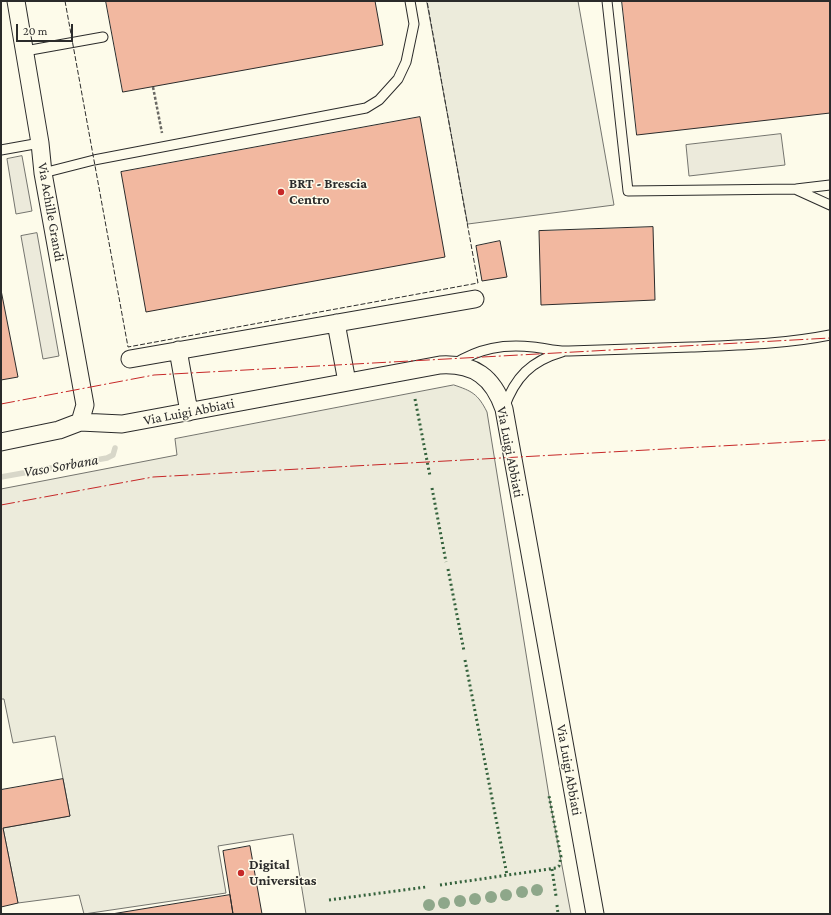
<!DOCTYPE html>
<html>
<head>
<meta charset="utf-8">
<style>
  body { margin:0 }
  #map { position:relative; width:831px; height:915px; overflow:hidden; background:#fdfbea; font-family:"Crimson Pro",serif }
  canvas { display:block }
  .frame { position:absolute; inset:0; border:2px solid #2b2b2b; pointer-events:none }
  .scale { position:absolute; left:16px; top:24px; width:57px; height:18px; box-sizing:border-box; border:2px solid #2b2b2b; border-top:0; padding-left:5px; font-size:12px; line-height:14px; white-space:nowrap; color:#2b2b2b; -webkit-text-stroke:3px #fdfbea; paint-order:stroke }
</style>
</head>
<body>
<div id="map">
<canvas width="831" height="915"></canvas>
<div class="frame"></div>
<div class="scale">20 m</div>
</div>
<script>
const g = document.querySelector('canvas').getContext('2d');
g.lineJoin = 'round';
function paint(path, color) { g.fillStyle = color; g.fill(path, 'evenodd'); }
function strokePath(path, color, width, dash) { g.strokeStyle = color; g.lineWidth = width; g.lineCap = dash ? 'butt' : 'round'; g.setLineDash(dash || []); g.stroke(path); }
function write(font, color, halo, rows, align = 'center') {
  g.font = font + ' "Crimson Pro",serif'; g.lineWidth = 3; g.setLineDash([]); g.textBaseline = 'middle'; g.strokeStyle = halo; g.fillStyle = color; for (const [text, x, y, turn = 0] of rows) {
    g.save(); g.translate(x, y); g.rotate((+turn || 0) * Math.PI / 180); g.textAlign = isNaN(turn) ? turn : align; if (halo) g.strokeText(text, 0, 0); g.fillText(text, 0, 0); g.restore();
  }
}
const green = new Path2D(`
  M427 1H578L614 205 468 224Z
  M454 385C472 391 478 394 487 412L549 796 571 914H306L293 834 218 846 226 893 84 914 79 895 18 903 3 828 70 816 55 736 13 743 4 699H1V489L177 455 175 439Z`);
const parking = new Path2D(`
  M781 134 785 165 689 176 686 145Z
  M22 156 32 211 16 214 7 159Z
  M37 233 59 356 43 359 21 236Z`);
const stream = new Path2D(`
  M1 477 107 458 113 455 115 448`);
const building = new Path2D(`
  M106 1H375L383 45 123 92Z
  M622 1H830V113L637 135Z
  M420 117 445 257 146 312 121 172Z
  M653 227 655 300 541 305 539 231Z
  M500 241 507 277 482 281 476 246Z
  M1 290 18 377 1 380Z
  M63 779 70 816 3 828 18 903 1 907V790Z
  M250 846 262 914H233L223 851Z
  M230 895 233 914H112Z`);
const path = new Path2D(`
  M153 87 162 133`);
const service = new Path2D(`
  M607 1 628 191 796 189 830 185
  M25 51 103 37
  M1 150 40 143
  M43 173 94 160 366 108 379 100 398 79 406 62 414 24 410 1
  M797 190 830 205
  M454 364C480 348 503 344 533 347 545 348 557 352 569 351 610 350 652 348 694 347 739 345 785 344 830 335
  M504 408C515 377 531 361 562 352`);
const minor = new Path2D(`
  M16 1 40 143 43 173 85 405 80 422
  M336 323 347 382
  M178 350 189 412
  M130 359 475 299
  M1 442 59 430 80 422 122 424 440 365C474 363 493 377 504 409L595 914`);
const hedge = new Path2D(`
  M415 399 430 476
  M432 488 446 562
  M448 569 464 651
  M465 660 507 875
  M552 869 556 896
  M440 885 556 868 559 866 561 857 549 796
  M329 900 426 887
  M557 905 558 914`);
const fence = new Path2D(`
  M65 1 128 347 478 283 427 1`);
const power = new Path2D(`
  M1 404 154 375 830 338
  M1 505 153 477 830 440`);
const trees = [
  [537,890],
  [522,892],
  [506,895],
  [491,897],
  [475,899],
  [460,901],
  [444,903],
  [429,905]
];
const markers = [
  [281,192,4,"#c62828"],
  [241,873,4,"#c62828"]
];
const poiNames = [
  ["BRT - Brescia",289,184],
  ["Centro",289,200],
  ["Digital",249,865],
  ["Universitas",249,881]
];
const streetNames = [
  ["Via Achille Grandi",51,212,80],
  ["Via Luigi Abbiati",189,412,-11],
  ["Via Luigi Abbiati",510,452,79],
  ["Via Luigi Abbiati",569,770,80]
];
const waterNames = [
  ["Vaso Sorbana",61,466,-10]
];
paint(green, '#ecebdb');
strokePath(green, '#74746e', 1);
paint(parking, '#eceadb');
strokePath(parking, '#74746e', 1);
strokePath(stream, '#d8d7c9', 5.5);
paint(building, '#f2b8a0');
strokePath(building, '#2b2b2b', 1);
strokePath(service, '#2b2b2b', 11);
strokePath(minor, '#2b2b2b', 19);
strokePath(path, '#6a6964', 2.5, [3, 2]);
strokePath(service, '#fdfbea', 9);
strokePath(minor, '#fdfbea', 17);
strokePath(hedge, '#34623c', 3, [2, 3]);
strokePath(fence, '#2b2b2b', 1, [5, 2]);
strokePath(power, '#c62828', 1, [14, 3, 2, 3]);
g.fillStyle = '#8ea78a';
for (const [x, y] of trees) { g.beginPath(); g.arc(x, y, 6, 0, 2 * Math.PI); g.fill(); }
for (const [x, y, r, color] of markers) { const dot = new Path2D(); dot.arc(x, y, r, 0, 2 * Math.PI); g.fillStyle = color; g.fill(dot); strokePath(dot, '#fdfbea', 1.5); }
write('bold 14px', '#2b2b2b', '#fdfbea', poiNames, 'left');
write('14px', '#2b2b2b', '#fdfbea', streetNames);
write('italic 15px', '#2b2b2b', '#fdfbea', waterNames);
</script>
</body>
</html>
